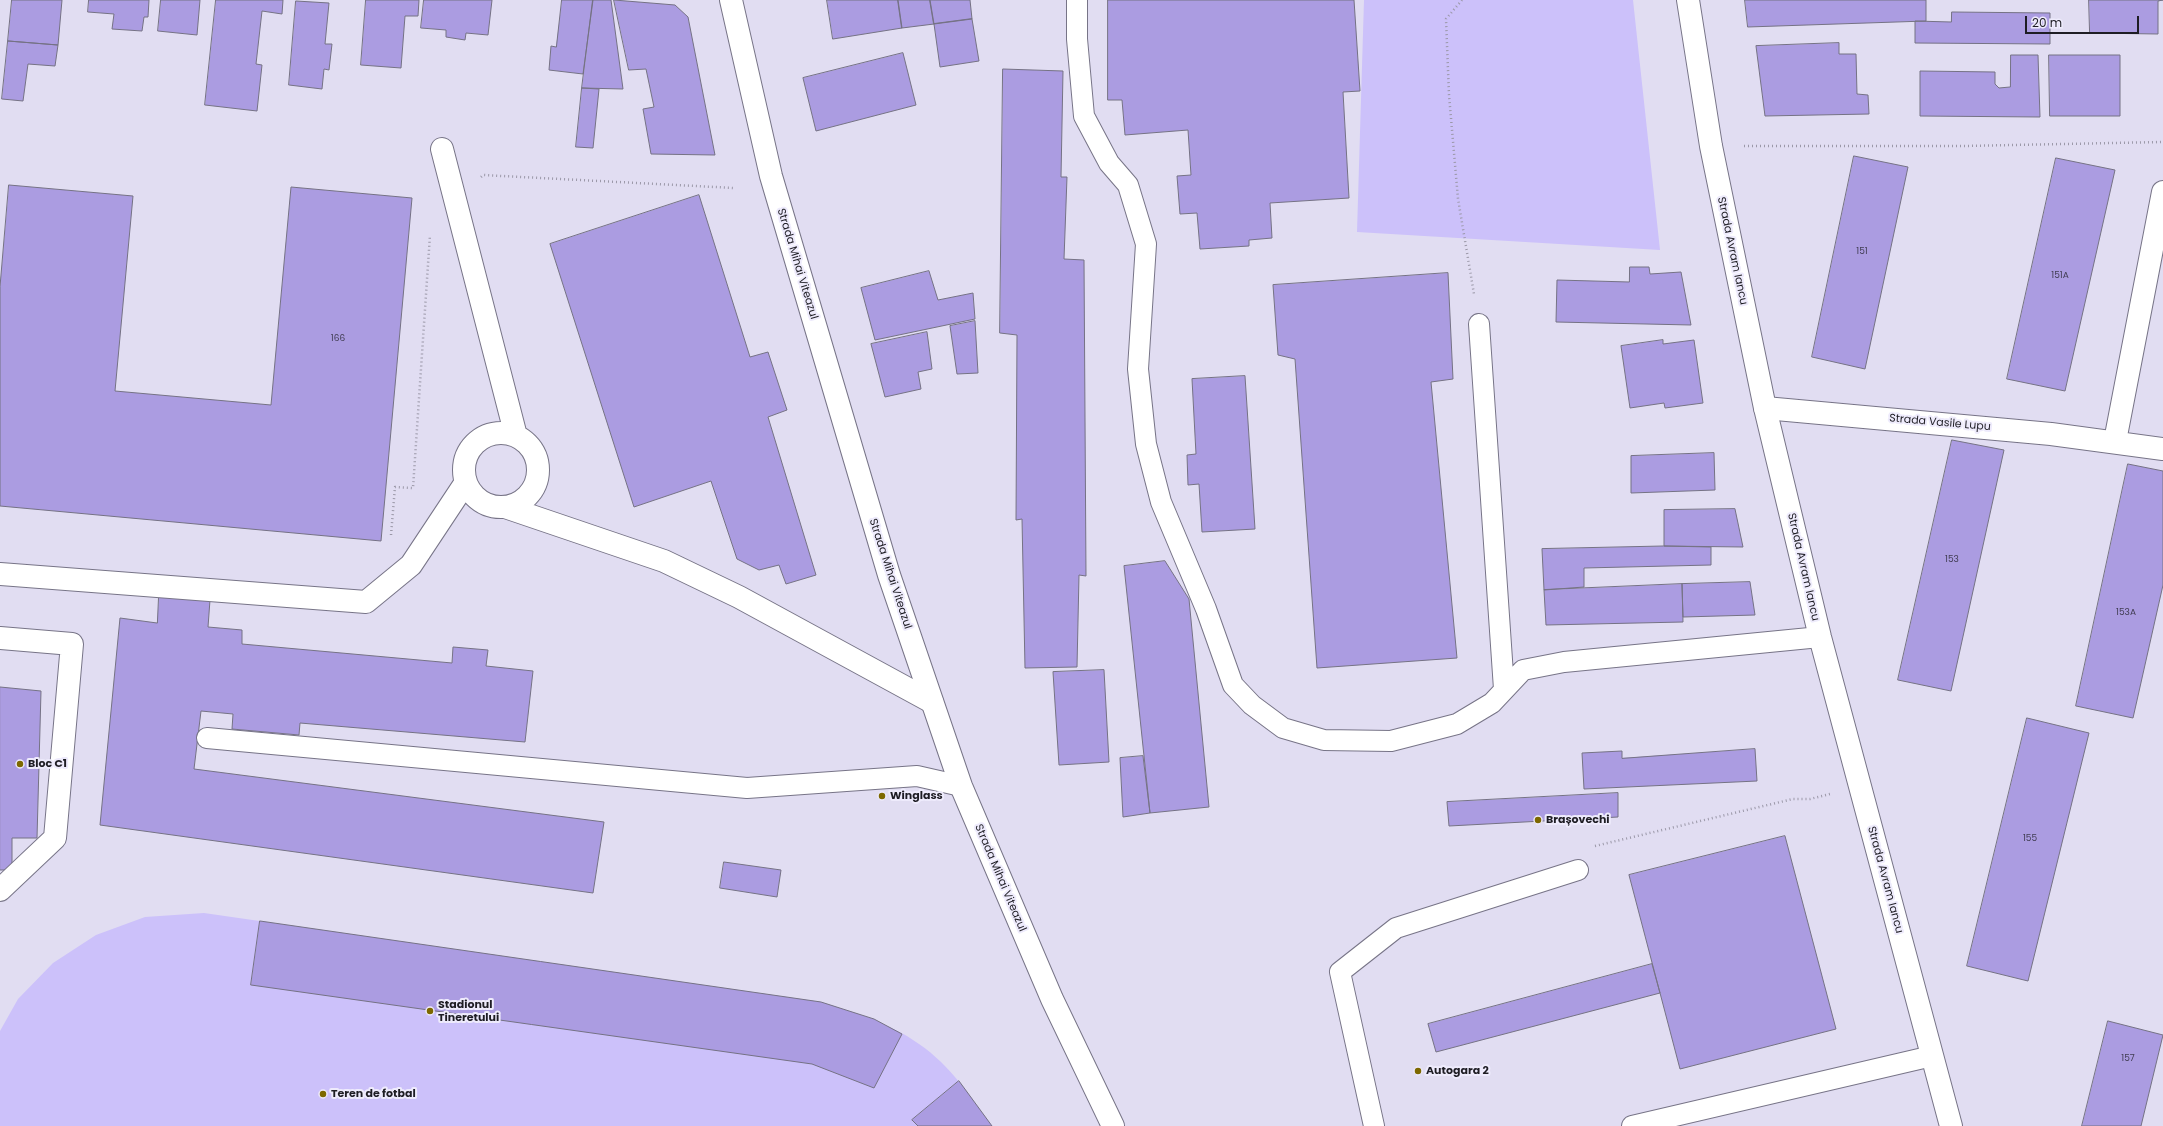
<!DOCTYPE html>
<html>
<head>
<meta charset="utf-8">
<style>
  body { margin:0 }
  #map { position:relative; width:2163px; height:1126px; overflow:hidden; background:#e1ddf2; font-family:Poppins,sans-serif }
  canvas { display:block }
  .scale { position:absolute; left:2025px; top:16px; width:114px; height:18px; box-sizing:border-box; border:2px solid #1e1d24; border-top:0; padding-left:5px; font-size:12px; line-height:14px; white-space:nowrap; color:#1e1d24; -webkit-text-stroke:3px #eeebfc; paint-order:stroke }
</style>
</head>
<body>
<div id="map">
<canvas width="2163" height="1126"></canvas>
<div class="scale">20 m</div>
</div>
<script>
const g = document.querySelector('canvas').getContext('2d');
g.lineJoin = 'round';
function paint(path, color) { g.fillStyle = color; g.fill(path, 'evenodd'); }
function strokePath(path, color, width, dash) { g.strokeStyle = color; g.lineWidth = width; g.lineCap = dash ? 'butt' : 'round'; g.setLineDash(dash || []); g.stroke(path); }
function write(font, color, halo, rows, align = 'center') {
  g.font = font + ' Poppins,sans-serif'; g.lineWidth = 4; g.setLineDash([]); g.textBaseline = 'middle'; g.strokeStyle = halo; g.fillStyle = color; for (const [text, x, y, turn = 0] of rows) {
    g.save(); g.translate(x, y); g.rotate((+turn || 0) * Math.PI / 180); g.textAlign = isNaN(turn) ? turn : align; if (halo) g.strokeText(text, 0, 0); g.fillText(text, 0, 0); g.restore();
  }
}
const green = new Path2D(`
  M1364 0H1633L1660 250 1357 232Z
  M204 913 821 1002C855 1013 890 1023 919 1044 950 1065 971 1097 992 1126H0V1031L18 999 53 963 96 935 145 917Z`);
const building = new Path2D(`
  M12 0H62L58 45 8 41Z
  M89 0H149L148 17H144L142 31 112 29 114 14 88 12Z
  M161 0H200L197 35 158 31Z
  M216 0H283L282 14 262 11 256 64 262 65 257 111 205 105Z
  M366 0H419L418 16H405L401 68 361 65Z
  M424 0H492L488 35 466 33 465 40 446 37V30L421 28Z
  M562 0H593L583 74 549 70 551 46 556 47Z
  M593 0H611L623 89 582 88Z
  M614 0 675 5 688 17 715 155 651 154 643 109 654 107 646 69 629 70Z
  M827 0H898L902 28 833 39Z
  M898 0H930L934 24 902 28Z
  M930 0H970L972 19 934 24Z
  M1108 0H1354L1360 91 1343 92 1349 198 1270 203 1272 238 1249 240V246L1200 249 1197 213 1180 214 1177 176 1191 175 1188 130 1125 135 1122 100H1108Z
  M1745 0H1926V21L1748 27Z
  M2089 0H2163L2158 1V34L2090 33Z
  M296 1 329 3 325 44H332L329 70 324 69 322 89 289 85Z
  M1952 12 2050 13V44L1915 43V21L1951 22Z
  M972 19 979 61 940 67 934 24Z
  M8 41 58 45 55 66 28 64 23 101 2 99Z
  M1839 43V54H1856L1857 94 1868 95 1869 114 1765 116 1756 46Z
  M903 53 916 105 816 131 803 78Z
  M2011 55H2038L2040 117 1920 116V71L1995 72V84L1999 88 2010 87Z
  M2049 55H2120V116H2050Z
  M1003 69 1063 71 1061 177H1067L1064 259 1084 260 1086 576 1079 575 1077 667 1025 668 1022 519 1016 520 1017 335 1000 333Z
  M582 88 599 89 593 148 576 147Z
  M1854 156 1908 167 1865 369 1812 357Z
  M2056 158 2115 170 2065 391 2007 379Z
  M9 185 133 196 115 391 271 405 291 187 412 198 381 541 0 506V287Z
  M699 195 750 357 768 352 787 410 768 417 816 575 786 584 779 565 759 570 737 559 711 481 634 507 550 244Z
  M1630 267H1649L1650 274 1681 272 1691 325 1556 322 1557 280 1629 282Z
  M929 271 938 300 973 293 975 319 875 340 861 288Z
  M1448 273 1453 379 1431 382 1457 658 1317 668 1295 359 1278 355 1273 285Z
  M975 321 978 373 957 374 950 326Z
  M927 332 932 369 918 372 921 389 885 397 871 344Z
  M1663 340V344L1694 340 1703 403 1665 408 1664 403 1630 408 1621 346Z
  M1245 376 1255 529 1202 532 1199 484 1188 485 1187 455 1196 454 1192 379Z
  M1952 440 2004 450 1951 691 1898 680Z
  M1714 453 1715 490 1631 493V456Z
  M2128 464 2163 471V585L2133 718 2076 706Z
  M1735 509 1743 547 1664 546V510Z
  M1664 546 1711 547V565L1584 568V587L1544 590 1542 549Z
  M1165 561 1189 599 1209 807 1150 813 1124 566Z
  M1750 582 1755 615 1683 617 1682 584Z
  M1682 584 1683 622 1546 625 1544 590Z
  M159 596 210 600 208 627 242 630V644L452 663 453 647 488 650 486 666 533 671 525 742 300 723 299 735 232 729 233 714 201 711 194 769 604 822 593 893 100 825 120 618 157 623Z
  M1104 670 1109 762 1059 765 1053 672Z
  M0 687 41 691 37 838H12V870H0Z
  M2027 718 2089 733 2028 981 1967 966Z
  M1755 749 1757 781 1584 789 1582 753 1622 751V758Z
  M1143 756 1150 813 1123 817 1120 758Z
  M1618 793V817L1449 826 1447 802Z
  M1785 836 1836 1029 1680 1069 1629 875Z
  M724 862 781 870 777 897 720 888Z
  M260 921 821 1002 874 1019 902 1034 874 1088 812 1064 251 985Z
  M1652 964 1660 993 1436 1052 1428 1024Z
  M2108 1021 2163 1035 2141 1126H2082Z
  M959 1081 992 1126H918L912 1120Z`);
const path = new Path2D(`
  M1462 0 1446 19 1449 95 1458 199 1474 294
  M1744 146H1963L2163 142
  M481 177 483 175 734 188
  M391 535 395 487 413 488 430 235
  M1595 846 1793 799H1810L1830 794`);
const service = new Path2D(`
  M1077 0V39L1084 116 1109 163 1128 185 1146 244 1138 369 1146 444 1161 502 1206 609 1233 685 1252 705 1283 728 1324 740 1391 741 1457 724 1492 703 1523 670 1564 662 1820 637
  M1479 324 1504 689
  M207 738 747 788 917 776 961 786
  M1374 1126 1340 972 1396 928 1578 870
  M1632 1126 1932 1056`);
const minor = new Path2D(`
  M442 149 516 436
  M1765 408 2051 434 2163 449
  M464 470a37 37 0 1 1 74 0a37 37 0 1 1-74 0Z
  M2115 441 2163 192
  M505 507 664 561 739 597 932 702
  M0 574 366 602 411 565 466 482
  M0 638 72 644 55 838 0 890`);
const tertiary = new Path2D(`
  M731 0 771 176 889 575 961 786 1052 999 1113 1126
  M1688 0 1711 146 1765 408 1820 637 1951 1126`);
const markers = [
  [20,764,4,"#7d6800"],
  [882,796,4,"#7d6800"],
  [1538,820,4,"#7d6800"],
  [430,1011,4,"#7d6800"],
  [1418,1071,4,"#7d6800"],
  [323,1094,4,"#7d6800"]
];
const numberNames = [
  ["151",1862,252],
  ["151A",2060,276],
  ["166",338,339],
  ["153",1952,560],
  ["153A",2126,613],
  ["155",2030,839],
  ["157",2128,1059]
];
const streetNames = [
  ["Strada Avram Iancu",1732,251,78],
  ["Strada Mihai Viteazul",797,264,73],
  ["Strada Vasile Lupu",1940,423,5],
  ["Strada Avram Iancu",1803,567,77],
  ["Strada Mihai Viteazul",890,574,72],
  ["Strada Mihai Viteazul",1000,878,67],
  ["Strada Avram Iancu",1885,880,75]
];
const poiNames = [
  ["Bloc C1",28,764],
  ["Winglass",890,796],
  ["Brașovechi",1546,820],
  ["Stadionul",438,1005],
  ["Tineretului",438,1018],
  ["Autogara 2",1426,1071],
  ["Teren de fotbal",331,1094]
];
paint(green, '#ccc1fa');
paint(building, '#ab9ce1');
strokePath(building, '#757284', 1);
strokePath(service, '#777487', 22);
strokePath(minor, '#777487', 24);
strokePath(tertiary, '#777487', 24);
strokePath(path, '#9b98a8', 2.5, [1, 3]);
strokePath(service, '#fff', 20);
strokePath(minor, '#fff', 22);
strokePath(tertiary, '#fff', 22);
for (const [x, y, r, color] of markers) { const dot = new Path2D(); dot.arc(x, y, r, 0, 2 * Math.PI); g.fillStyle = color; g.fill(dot); strokePath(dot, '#eeebfc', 1.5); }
write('9px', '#413d53', null, numberNames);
write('11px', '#1e1d24', '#eeebfc', streetNames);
write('bold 11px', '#1e1d24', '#eeebfc', poiNames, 'left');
</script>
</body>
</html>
